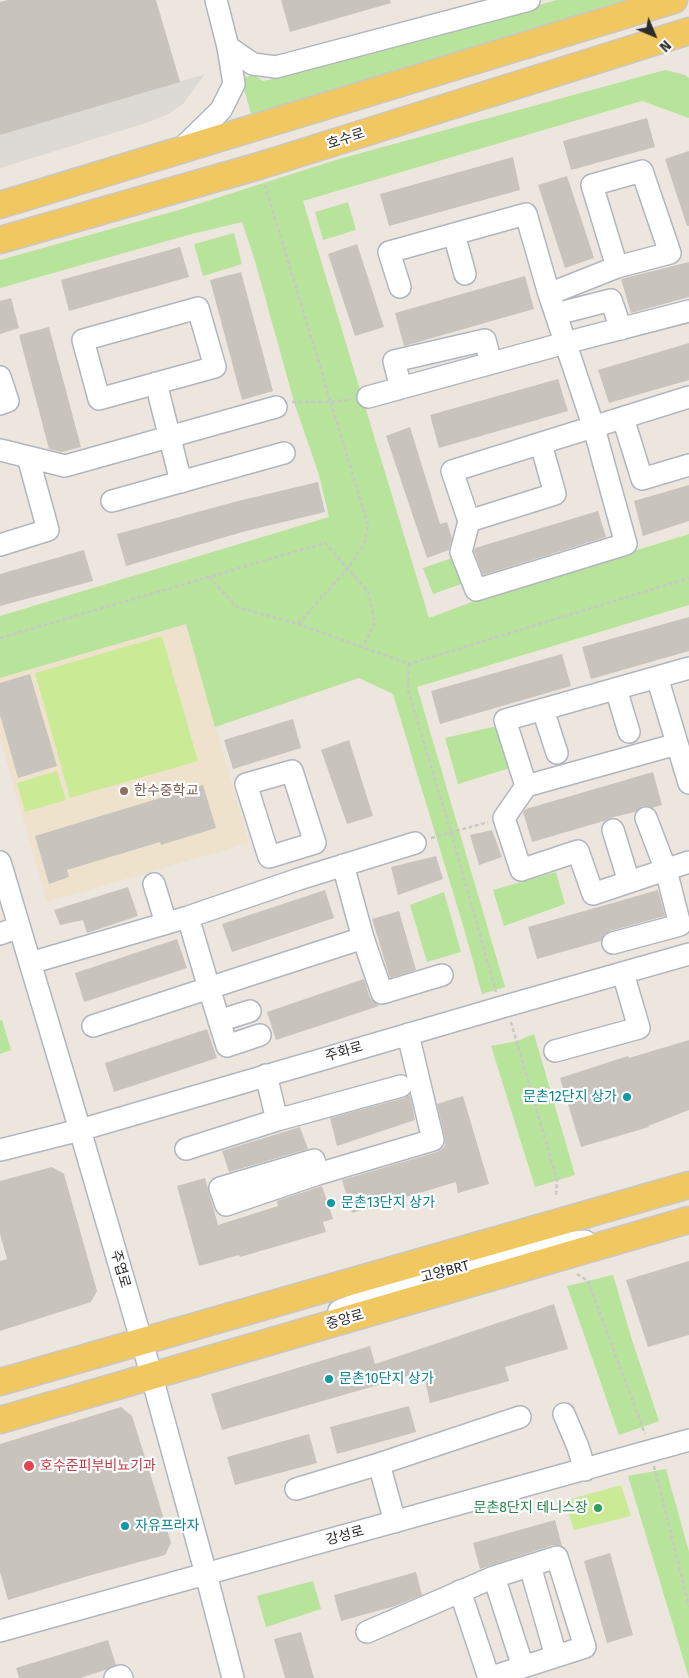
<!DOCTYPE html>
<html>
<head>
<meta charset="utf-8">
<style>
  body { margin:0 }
  #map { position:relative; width:689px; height:1678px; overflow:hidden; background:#ede6de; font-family:"Fira Sans",sans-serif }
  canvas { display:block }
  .north { position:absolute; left:629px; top:10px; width:50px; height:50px; -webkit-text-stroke:4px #fff; paint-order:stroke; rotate:135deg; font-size:14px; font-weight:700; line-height:20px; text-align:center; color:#2b2b2b }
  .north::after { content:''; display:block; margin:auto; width:18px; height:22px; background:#2b2b2b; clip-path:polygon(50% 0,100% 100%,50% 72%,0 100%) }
</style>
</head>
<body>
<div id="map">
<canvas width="689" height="1678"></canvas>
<div class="north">N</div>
</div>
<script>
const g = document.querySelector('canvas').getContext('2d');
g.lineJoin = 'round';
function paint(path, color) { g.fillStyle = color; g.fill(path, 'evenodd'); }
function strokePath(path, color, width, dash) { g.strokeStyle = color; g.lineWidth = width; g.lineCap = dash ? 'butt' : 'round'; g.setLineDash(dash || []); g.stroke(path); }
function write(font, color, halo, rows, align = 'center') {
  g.font = font + ' "Fira Sans","Noto Sans KR",sans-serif'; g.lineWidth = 4.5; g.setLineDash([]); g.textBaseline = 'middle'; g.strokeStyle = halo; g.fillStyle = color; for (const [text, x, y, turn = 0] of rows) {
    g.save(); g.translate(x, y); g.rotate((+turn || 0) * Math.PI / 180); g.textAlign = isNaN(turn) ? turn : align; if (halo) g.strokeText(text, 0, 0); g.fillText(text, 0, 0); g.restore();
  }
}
const education = new Path2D(`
  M186 624 249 843 47 902 0 738V678Z`);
const green = new Path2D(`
  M557 0H665L251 114 241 78 254 75 263 81 282 77Z
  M665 70 685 75 689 78V118L642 101 303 201 429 618 480 599 689 534V605L417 687 505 987 482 994 465 932 393 694 359 678 215 727 186 624 0 678V616L329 517 319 475 294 402 255 261 242 222 188 235 0 288V260L179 210 339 159Z
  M348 202 356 230 323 240 315 212Z
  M234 233 242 264 203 276 194 244Z
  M455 557 464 583 433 594 423 568Z
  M497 726 510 768 458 784 445 738Z
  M556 872 565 904 504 926 493 890Z
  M444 892 461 952 427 962 410 905Z
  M0 1020H2L11 1050 0 1054Z
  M534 1034 575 1175 535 1187 491 1046 517 1041Z
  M613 1275 632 1340 659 1421 619 1435 567 1286Z
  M666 1469 689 1552V1678L628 1476Z
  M313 1581 321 1609 266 1627 257 1596Z`);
const pitch = new Path2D(`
  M162 636 198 761 70 798 35 673Z
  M57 771 66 800 25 812 17 783Z
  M621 1485 631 1516 574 1530 564 1501Z`);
const plaza = new Path2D(`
  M205 74 183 104 168 114 149 122 0 168V134Z`);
const building = new Path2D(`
  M8 0H156L180 82 0 135V2Z
  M281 0H390L391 3 290 32Z
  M647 118 655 147 571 170 563 141Z
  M689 151V226H687L665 159Z
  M513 157 520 190 389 226 380 194Z
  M567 176 594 258 565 268 538 185Z
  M357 244 384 327 355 336 328 254Z
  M180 247 189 277 69 311 61 280Z
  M689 262V297L631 313 621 279Z
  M241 272 273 391 242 400 210 280Z
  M525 276 534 309 404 346 395 313Z
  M11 298 19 328 0 334V301Z
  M49 327 81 447 62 452 49 449 19 335Z
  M689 343V380L609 403 598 370Z
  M558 379 568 411 439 448 430 415Z
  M410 427 440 524 447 522 452 538 449 550 427 558 386 436Z
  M318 482 325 512 246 531 126 566 117 534 238 501Z
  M689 485V521L643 536 634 501Z
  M598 511 606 537 483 575 474 551 475 548Z
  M84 550 93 581 0 606V574Z
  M689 617V651L591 679 582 647Z
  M562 654 571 686 440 724 431 691Z
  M30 674 57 766 18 778 0 715V683Z
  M293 719 301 748 233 769 224 740Z
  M349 740 373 816 347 824 321 750Z
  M653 772 662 805 652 808 647 806H642L635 812 610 818 604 821 532 842 523 812 526 809Z
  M203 785 216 828 161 845 160 842 67 870 69 877 49 884 35 836Z
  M492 830 502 857 479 865 470 835Z
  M436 856 443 879 398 895 391 867Z
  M128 887 138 916 87 933 83 920 60 925 54 910Z
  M325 890 334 918 232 952 222 924Z
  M658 890 665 916 610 931 604 935 601 941 537 959 528 927Z
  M399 911 416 970 390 978 372 919Z
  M177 939 187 968 84 1002 75 973Z
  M364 979 370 998 379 1006 276 1040 267 1012Z
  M207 1029 217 1058 114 1092 105 1063Z
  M689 1040V1110L648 1126 649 1127 581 1147 560 1078 628 1056 629 1058Z
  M410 1095 415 1120 337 1146 330 1118 404 1098Z
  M463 1096 489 1184 458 1193 456 1182 352 1213 342 1180 437 1152 442 1149 445 1145V1138L437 1104Z
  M300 1127 308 1149 229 1172 222 1151Z
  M52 1167 64 1174 97 1291 91 1302 0 1331V1261L7 1259 0 1234V1181Z
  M205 1178 218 1225 278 1206 277 1201 322 1186 333 1219 323 1222 326 1232 240 1257 239 1255 199 1266 177 1186Z
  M689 1261V1335L648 1347 626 1280Z
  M554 1304 568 1349 505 1367 509 1381 430 1403 423 1372 222 1430 211 1394 370 1346 375 1364Z
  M409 1406 416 1432 337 1454 330 1427Z
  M121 1407 132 1416 154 1486 171 1543 165 1555 88 1576 8 1600 0 1572V1444Z
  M309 1434 317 1463 235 1485 227 1457Z
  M555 1520 562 1546 553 1545 480 1569 473 1543Z
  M610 1553 633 1635 607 1643 584 1561Z
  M416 1572 422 1595 395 1606 341 1621 334 1595Z
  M301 1632 314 1678H285L274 1639Z
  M108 1640 116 1665 105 1670 80 1678H19L16 1668Z`);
const path = new Path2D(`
  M265 185 368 525 364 544 348 568 298 624
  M292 402H331L352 399
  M209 577 237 607 298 624 409 664 689 578
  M0 638 325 543 368 591 375 623 363 646
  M409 664 408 690 451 832 496 992
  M431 838 488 822
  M511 1022 557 1180 556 1195
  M577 1274 588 1281 645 1434
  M654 1466 689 1606`);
const minor = new Path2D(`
  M228 47 253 64 276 67 529 0
  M181 149 221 110 234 84 228 47 216 0
  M454 234 465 274
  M400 287 389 252 526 214 549 294 594 428 626 544 476 590 461 552 469 521 452 471 689 397
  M549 294 617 267 670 253 642 171 592 185 617 267
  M198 308 215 367 99 399 83 340Z
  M556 314 611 300 621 329
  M0 377 8 401 0 404
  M156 383 181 482
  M401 388 394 361 485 340 491 363
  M368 397 565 343 689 311
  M623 418 642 479 689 465
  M0 450 65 466 276 407
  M112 501 284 453
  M469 521 555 494 541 444
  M0 545 48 530 28 457
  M657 677 689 783
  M616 689 629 732
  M543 710 557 753
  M677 744 526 786 504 818 521 870 578 851 593 894 689 862
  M292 771 315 843 269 857 246 784Z
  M526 786 505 720 689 668
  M613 830 629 882
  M0 862 80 1130 152 1377 206 1574 233 1678
  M343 865 363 938
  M154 884 166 923
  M0 934 19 927
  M613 943 680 925 666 870 646 818
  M30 963 188 917 299 879 415 843
  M219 1021 250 1011
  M93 1026 209 988 188 917
  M260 1035 227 1046 209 988 363 938 382 993 442 975
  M555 1051 639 1028 623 973
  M266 1075 277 1120
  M186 1149 277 1120 401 1086
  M0 1150 80 1130 502 1007 689 954
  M318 1174 314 1160 220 1188 226 1205 318 1174 433 1140 408 1034
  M339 1311 414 1281 515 1253 566 1243 585 1241
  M564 1414 578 1447 585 1470
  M379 1464 395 1522
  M296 1489 379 1464 520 1417
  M530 1566 556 1656
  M494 1577 523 1667
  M0 1631 689 1440
  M367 1632 494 1577 557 1557 585 1647 489 1678 460 1591
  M115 1678 121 1676 122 1678`);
const major = new Path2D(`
  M0 205 674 0
  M0 240 259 166 689 31
  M0 1382 689 1185
  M0 1420 689 1220`);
const markers = [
  [124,791,5,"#8d6e63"],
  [627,1097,5,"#0f9aa8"],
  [331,1203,5,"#0f9aa8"],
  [329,1379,5,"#0f9aa8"],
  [29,1466,6,"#e0444e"],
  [598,1508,5,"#2e9e5b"],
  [125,1526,5,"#0f9aa8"]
];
const streetNames = [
  ["호수로",346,139,-18],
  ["주화로",344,1052,-16],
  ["주엽로",120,1269,74],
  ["고양BRT",445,1272,-15],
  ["중앙로",345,1320,-16],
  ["강성로",345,1536,-15]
];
const educationNames = [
  ["한수중학교",134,791]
];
const cultureNames = [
  ["문촌12단지 상가",617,1097,"right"],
  ["문촌13단지 상가",341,1203],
  ["문촌10단지 상가",339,1379],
  ["자유프라자",135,1526]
];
const healthNames = [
  ["호수준피부비뇨기과",40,1466]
];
const leisureNames = [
  ["문촌8단지 테니스장",588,1508]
];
paint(education, '#eee2cd');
paint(green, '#b7e39b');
paint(pitch, '#cbea96');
paint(plaza, '#ddd9d4');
paint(building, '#c8c3bd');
strokePath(minor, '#b1b5bf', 24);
strokePath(major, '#c8c8c8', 29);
strokePath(path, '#c8c8c8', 2.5, [4, 2.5]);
strokePath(minor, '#fff', 21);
strokePath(major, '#f0c760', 26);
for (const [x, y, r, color] of markers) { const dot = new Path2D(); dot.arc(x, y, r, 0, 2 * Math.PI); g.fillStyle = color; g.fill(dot); strokePath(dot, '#fff', 2); }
write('14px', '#2b2b2b', '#fff', streetNames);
write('14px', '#785e54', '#fff', educationNames, 'left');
write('14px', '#0d838f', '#fff', cultureNames, 'left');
write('14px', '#be3a42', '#fff', healthNames, 'left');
write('14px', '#27864d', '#fff', leisureNames, 'right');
</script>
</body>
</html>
